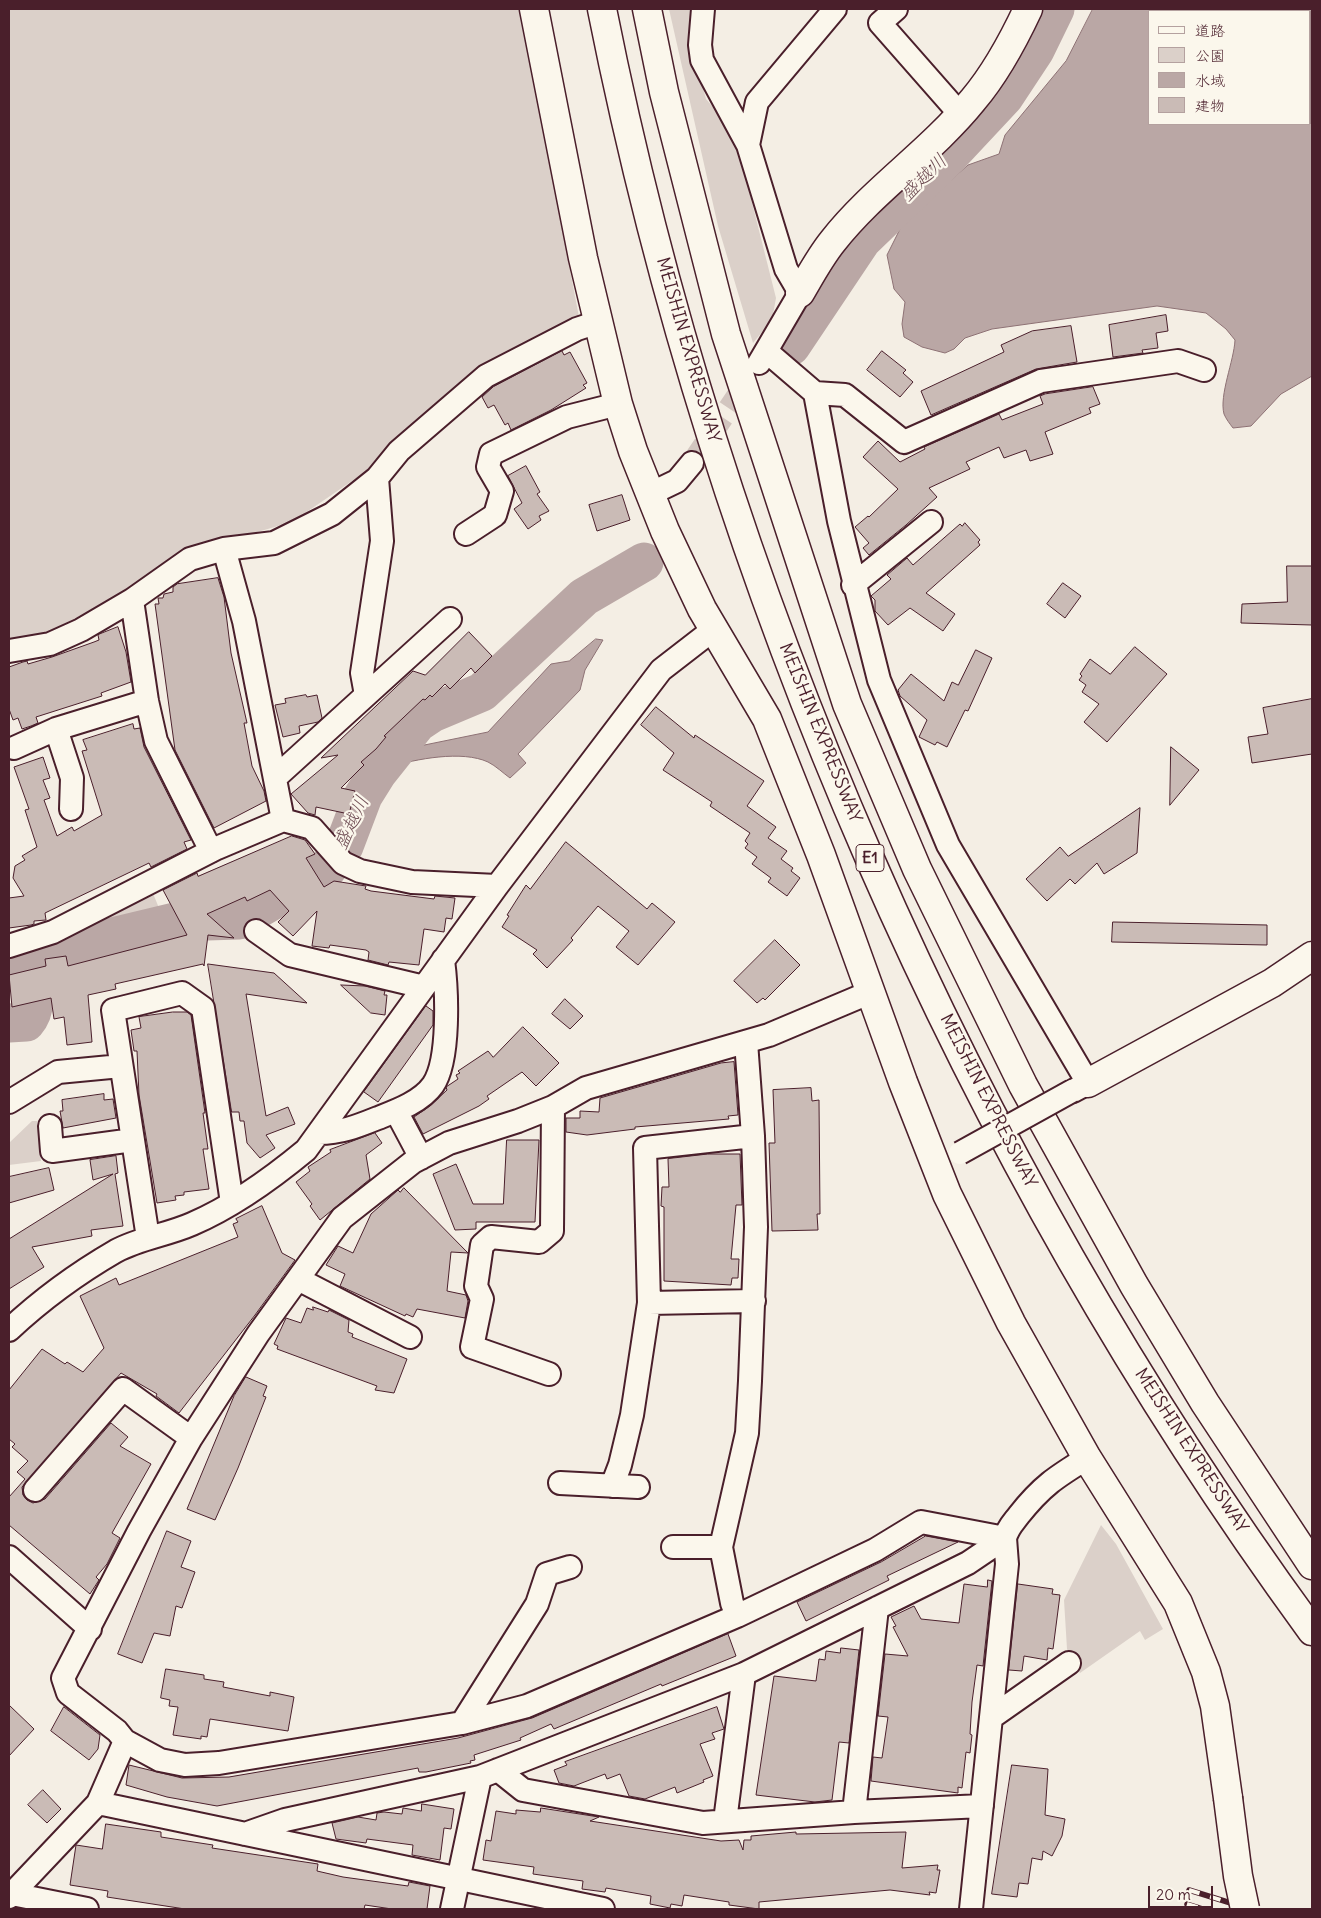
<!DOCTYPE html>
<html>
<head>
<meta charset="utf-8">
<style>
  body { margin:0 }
  #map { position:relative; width:1321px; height:1918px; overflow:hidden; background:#f4eee4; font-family:Delius,"Klee One",sans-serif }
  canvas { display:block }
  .frame { position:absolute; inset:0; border:10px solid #4a1f2b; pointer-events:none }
  .legend { position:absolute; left:1148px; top:10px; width:162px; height:115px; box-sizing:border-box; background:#fbf7ec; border:1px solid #b4a19f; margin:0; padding:6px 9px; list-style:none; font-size:15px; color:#4a1f2b }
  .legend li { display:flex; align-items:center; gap:10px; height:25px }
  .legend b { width:25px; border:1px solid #b4a19f }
  .scale { position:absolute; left:1148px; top:1886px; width:65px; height:22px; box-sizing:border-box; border:2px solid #4a1f2b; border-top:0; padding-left:6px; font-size:15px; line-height:18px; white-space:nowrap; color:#4a1f2b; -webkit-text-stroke:4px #fbf7ec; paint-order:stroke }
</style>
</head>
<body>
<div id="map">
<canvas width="1321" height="1918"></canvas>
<div class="frame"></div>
<ul class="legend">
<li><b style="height:6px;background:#fbf7ec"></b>道路</li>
<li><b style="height:14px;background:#dbd0c9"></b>公園</li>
<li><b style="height:14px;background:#baa7a5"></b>水域</li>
<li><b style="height:14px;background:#cabbb6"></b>建物</li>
</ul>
<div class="scale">20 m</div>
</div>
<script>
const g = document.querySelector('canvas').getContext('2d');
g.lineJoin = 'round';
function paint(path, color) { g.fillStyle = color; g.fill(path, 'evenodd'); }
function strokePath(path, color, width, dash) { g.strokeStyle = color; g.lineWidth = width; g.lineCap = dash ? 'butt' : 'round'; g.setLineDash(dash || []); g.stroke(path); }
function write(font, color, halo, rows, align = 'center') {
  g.font = font + ' Delius,"Klee One",sans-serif'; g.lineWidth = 4.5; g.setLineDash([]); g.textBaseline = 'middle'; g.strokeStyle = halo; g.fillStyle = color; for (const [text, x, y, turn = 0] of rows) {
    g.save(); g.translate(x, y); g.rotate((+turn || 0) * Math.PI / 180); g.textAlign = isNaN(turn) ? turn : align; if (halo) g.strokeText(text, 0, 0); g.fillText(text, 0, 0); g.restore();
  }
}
const green = new Path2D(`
  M9 9H520L579 317 371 468 292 522 233 539 38 637 9 641Z
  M669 9H692L690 39 706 99 725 121 738 147 776 298 772 320 753 343 718 226Z
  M152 891 159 908C127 927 91 939 54 942Z
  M32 1121H37L41 1161 9 1165V1143Z
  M1101 1525 1116 1544 1163 1629 1145 1640 1140 1631 1080 1673 1067 1649 1064 1600Z`);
const water = new Path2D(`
  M1093 9H1312V376L1281 394 1251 426 1233 428C1230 424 1226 419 1224 414 1219 395 1234 361 1235 340L1226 329 1206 313 1157 306 992 329 965 338 954 349 945 353 922 347 904 337 902 324 905 302 894 289 887 255 900 229 925 203 968 165 999 154 1005 135 1066 61ZM1150 11H1310V124H1150Z
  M596 639 603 640 585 670 580 690 518 754 526 763 510 778C503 773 496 766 488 762 462 750 416 759 389 767L400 750 488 732 551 664 569 661Z`);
const stream = new Path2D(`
  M385 762 401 759`);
const river = new Path2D(`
  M791 346 862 240 947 158 1004 97 1035 50 1055 9
  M9 1023 26 1022C42 1004 27 981 23 960L27 954 36 951 75 946 175 922 239 920 327 869 344 846 363 796 378 772 417 723 432 713 482 692 584 597 644 562`);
const building = new Path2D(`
  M1166 315 1168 331 1156 333 1158 348 1142 350 1143 353 1113 357 1109 325Z
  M1071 326 1077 362 1036 369 931 415 921 391 1004 352 1001 345 1032 331Z
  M562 351 564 355 570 352 587 383 583 385 586 388 551 410 511 430 508 423 505 425 494 405 488 408 482 397 493 387Z
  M882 351 906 370 903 373 913 382 900 397 867 370Z
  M1093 387 1100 404 1089 408 1091 413 1045 432 1053 454 1030 461 1026 450 1004 458 999 447 966 462 970 469 929 488 937 497 906 525 869 555 863 548 869 543 855 527 868 516 869 517 898 489 863 457 878 441 900 462 925 449 924 447 999 414 1002 420 1043 404 1040 396 1045 394Z
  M526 466 540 492 537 494 549 511 539 516 541 520 528 529 514 509 522 503 508 476Z
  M622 495 630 520 597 531 589 505Z
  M965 523 980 540 978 542 980 545 926 593 955 614 943 631 910 608 888 625 875 611V600L871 596 891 579 887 575 907 558 913 565 960 524 962 526Z
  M1287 566H1312V625L1241 623 1242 604 1287 602Z
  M218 578 224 597 231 653 247 723H244L252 766 264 791 266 801 214 828 175 750 155 604H159L158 598H163L164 594 173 592V587L177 584Z
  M1063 583 1081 596 1065 618 1047 604Z
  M118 627 126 652 131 682 101 693 102 696 36 717 38 723 31 726 22 729 18 718 13 720 9 709V667L23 662 27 661 28 664 52 657 94 642 99 640 98 635Z
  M469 632 492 656 475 673 471 668 450 689 445 684 432 697 430 695 425 700 423 699 384 736 386 737 376 749 361 762 364 765 341 788 355 791 349 814 316 807 315 815 308 813 291 794 338 755 321 758 413 671 425 675Z
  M1135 647 1167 674 1107 742 1084 722 1099 704 1082 692 1086 685 1079 680 1082 676 1080 674 1090 659 1110 674Z
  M976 650 992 658 968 711 965 710 947 747 937 742 935 745 919 737 927 720 900 696 898 690 911 674 944 701 952 682 958 685Z
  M306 695 307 697 317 695 322 718 318 722 299 726 300 733 283 737 275 705 286 703 285 699Z
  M1312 699V754L1252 763 1248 737 1268 734 1263 708Z
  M656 707 694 738 695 735 764 781 747 806 776 827 768 838 787 851 781 859 793 868 791 871 800 878 787 896 768 882 771 878 752 864 757 857 745 848 748 844 745 841 750 833 710 806 712 802 663 770 674 753 641 725Z
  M133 724 134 729 140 728 144 747 191 840 184 842 187 849 151 867 149 863 45 913 46 920 34 921V924L31 925 9 928V898L24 896 13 878 15 866 25 860 22 856 37 847 25 810 29 809 14 767 43 757 50 778 43 780 50 798 44 800 57 836 72 827 74 831 102 815 82 751 87 750 83 740Z
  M1171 747 1199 770 1170 805Z
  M1140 808 1137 853 1104 874 1097 863 1075 884 1070 879 1047 901 1026 879 1060 847 1068 856Z
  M292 836 305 840 315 854 306 858 324 887 334 881 366 886 365 889 371 891 434 899 435 896 455 898 452 919 446 918 444 932 424 929 419 965 389 962 388 965 368 960 369 952 366 950 330 945 329 948 312 946 317 911 293 936 278 922 289 911 270 890 247 901 245 897 207 914 234 938 208 935 204 966 203 964 115 984 116 989 88 995 92 1042 67 1045 64 1017 54 1019 51 998 12 1007 9 975 46 966 45 959 66 956 68 966 187 935 163 890 197 873 198 876Z
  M566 842 647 909 652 903 675 922 638 965 616 947 629 931 598 906 571 938 573 940 547 968 533 954 537 950 502 927 509 916 507 915 526 885 530 889Z
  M1113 922 1267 925V945L1112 942Z
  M775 940 800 965 765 1000 763 998 757 1003 734 981Z
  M208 964 274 973 307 1003 246 994 266 1116 288 1107 295 1124 266 1135 275 1148 260 1158 247 1143 244 1121H240L239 1112H232Z
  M341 985 365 986 385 991 384 995H387L385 1015 371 1013Z
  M565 999 583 1016 570 1029 552 1014Z
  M426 1006 433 1011V1025L378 1102 364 1092Z
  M173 1012H187L191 1015 205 1113H203L208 1149H203L209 1189 184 1192V1195L175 1196 176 1200 157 1203 139 1095 137 1051H134L131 1030 141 1028 139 1017Z
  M523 1027 559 1063 536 1086 522 1072 487 1096 489 1099 479 1106 423 1134 414 1117 430 1106 447 1090 446 1087 458 1079 456 1075 460 1073 458 1071 488 1051 493 1057Z
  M734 1062 738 1115 728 1116 729 1119 635 1127V1129L587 1135 566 1132V1118H580V1111L599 1112 600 1098 721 1063Z
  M811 1088 812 1101 819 1100 820 1214H817L818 1230 772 1231 769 1143H775L773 1090Z
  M104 1094V1100L113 1099 116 1118 63 1128 60 1111H63L62 1100Z
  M375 1133 382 1143 366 1155 370 1179 320 1220 310 1206 312 1204 296 1182 310 1171 308 1167 331 1152 330 1150Z
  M507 1140H539L535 1222H476V1229L455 1230 433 1174 456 1164 473 1204H503Z
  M708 1154H740L742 1205H736L731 1259H739L738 1278H732L731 1285 664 1281V1207L661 1206 662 1187H669L668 1159Z
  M116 1156 118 1173 115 1174 123 1226 91 1230 92 1236 32 1247 44 1267 9 1289V1239L113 1174 93 1180 90 1160Z
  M49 1168 54 1190 9 1203V1177Z
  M404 1188 468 1253 451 1252 447 1291 466 1295 468 1301 465 1318 417 1309 413 1317 406 1314 405 1316 340 1286 345 1274 326 1265 338 1246 353 1253 371 1214 398 1190 400 1192Z
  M262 1206 282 1253 295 1260 255 1315 179 1413 156 1396 157 1394 121 1373 22 1487 23 1495 27 1500 33 1503 45 1499 111 1423 128 1437 120 1446 151 1464 112 1533 120 1538 107 1564 96 1577 99 1580 90 1594 9 1525V1497L25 1479 17 1472 28 1461 12 1447 15 1444 9 1439V1390L42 1349 65 1364 67 1362 83 1372 104 1348 80 1296 116 1278 119 1285 238 1237 233 1224 238 1222 236 1219Z
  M313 1307 328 1312 329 1310 349 1320 348 1332 353 1334 352 1337 407 1359 394 1393 375 1390 377 1386 277 1349 278 1346 274 1344 286 1318 301 1323 307 1308 313 1310Z
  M246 1377 267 1386 263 1396 266 1397 238 1468 215 1520 187 1509 234 1396Z
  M167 1531 191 1541 181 1567 195 1572 182 1608 176 1606 170 1636 154 1633 142 1663 118 1654Z
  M926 1536 958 1542 887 1576 889 1580 806 1621 797 1602 881 1562Z
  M988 1580 992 1581 983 1666 977 1665 972 1702 970 1734 972 1735 970 1753 966 1752 962 1788 958 1787V1793L871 1781 873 1757 882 1758 888 1717 878 1716 885 1654 908 1656 893 1627 896 1626 891 1617 914 1606 921 1619 959 1623 964 1584 987 1587Z
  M1018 1584 1053 1589 1052 1594 1060 1595 1053 1649 1048 1648 1047 1660 1024 1656 1022 1671 1009 1670Z
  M728 1634 736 1656 662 1686 661 1684 554 1729 551 1724 520 1738 521 1740 474 1755 475 1760 470 1761 471 1763 426 1772H419L418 1768 217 1806 167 1797 126 1785 129 1765 182 1778 229 1777 458 1738 532 1718Z
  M841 1648 859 1650 849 1743 839 1742 832 1800 815 1802 756 1795 774 1676 816 1681 819 1659 825 1660 826 1651 840 1653Z
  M166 1669 204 1675V1679L224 1682 223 1687 270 1696V1692L294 1697 288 1731 210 1719 207 1737 201 1736V1739L173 1735 178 1707 169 1706 170 1700 161 1698Z
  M9 1705 34 1729 9 1756Z
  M64 1707 100 1735 98 1749 89 1760 51 1731Z
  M717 1707 724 1729 712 1733 715 1739 700 1744 713 1776 703 1780 704 1782 677 1793 675 1787 645 1799 629 1796 620 1774 607 1779 605 1774 574 1786 559 1783 554 1770 567 1765 565 1762Z
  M1012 1765 1048 1769 1045 1815 1065 1819 1062 1836 1052 1856 1043 1851 1042 1860 1032 1858 1028 1884 1019 1883 1017 1897 992 1894Z
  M43 1790 61 1809 47 1823 28 1805Z
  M422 1804 454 1809 451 1829 444 1828 440 1860 412 1855 413 1845 367 1839 366 1843 336 1839 332 1823 358 1817 376 1820 377 1813 384 1812 402 1814 403 1808 421 1811Z
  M541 1808 599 1817 590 1821 721 1841 739 1840 743 1850 744 1840H751V1836L796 1832V1834L906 1832 902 1868 938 1865 937 1870H940L936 1893 929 1892 930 1895 890 1890 759 1902V1909L729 1905V1902L684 1895 682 1906 671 1904 670 1908 650 1904 651 1896 606 1888 605 1892 582 1889 583 1881 533 1874 534 1867 483 1860 486 1840 491 1841 496 1811 516 1814V1810L540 1812Z
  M106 1824 161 1832V1837L213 1845 212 1848 318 1864 317 1871 343 1877 408 1886 409 1882 430 1886 427 1909H392L365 1905 364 1909H185L107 1897 108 1891 70 1885 76 1845 102 1849Z`);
const streetTunnel = new Path2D(`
  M692 463 750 377`);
const street = new Path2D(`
  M703 9 700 45 702 60 748 145 786 269 800 293 759 363
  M896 9 880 23 960 114
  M748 145 757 102 835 9
  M766 351 815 393 839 521 879 680 948 845 1088 1083 1073 1091
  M815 393 845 395 904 442 1041 381 1178 361 1204 370
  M650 494 677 481 692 463
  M466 534 495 515 502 491 488 467 491 454 567 417 618 404
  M224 549 244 621 283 820 312 828 343 863 360 871 412 882 497 886
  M853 585 931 522
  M132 600 147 701 156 741 211 851
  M9 651 50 644 81 630 132 600 190 559 224 549 274 543 332 514 377 478 399 451 486 376 577 329 598 322
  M366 695 362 673 382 541 377 478
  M56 729 72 778 71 809
  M14 748 56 729 147 701
  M275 778 450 619
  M256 931 290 955 424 987
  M9 946 53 932 217 848 283 820
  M871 992 769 1035 586 1088 553 1107 518 1121 449 1143 413 1162 342 1218 258 1334 191 1438 139 1531 63 1678 68 1693 117 1731 125 1741 160 1760 185 1765 219 1763 462 1723 527 1706 737 1616 875 1550 921 1522 1005 1538 1007 1564 971 1909
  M9 1102 58 1072 121 1066
  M396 1111 421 1158
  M50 1126 52 1151 133 1140
  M319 1133C341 1133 358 1126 378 1118 396 1111 421 1102 433 1085 450 1060 447 990 443 960
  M148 1238 113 1010 182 993 203 1008 232 1203
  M298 1279 410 1337
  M649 1303 754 1301
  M9 1330C41 1300 78 1273 116 1251 140 1238 167 1235 192 1224 234 1206 271 1179 306 1150L497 886 661 670 714 629
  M549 1374 472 1347 482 1299 476 1286 482 1245 491 1237 539 1242 552 1231 553 1107
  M560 1483 638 1487
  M612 1486 620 1465 632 1415 649 1303 645 1148 753 1136
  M35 1490 123 1389 191 1438
  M673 1547H721
  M9 1557 90 1629
  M737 1616 732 1603 721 1547 747 1433 750 1381 756 1227 753 1136 746 1042
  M992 1717 1069 1663
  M462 1723 537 1604 547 1574 570 1567
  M498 1770 523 1790 703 1823 854 1812 982 1806
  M98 1803 603 1909
  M854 1812 877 1608
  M725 1821 744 1674
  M245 1834 285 1820 480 1777 744 1674 968 1563 1005 1538C1008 1527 1013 1523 1019 1515 1042 1486 1056 1477 1087 1458
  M12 1894 87 1909
  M9 1897 98 1803 125 1741
  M452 1909 480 1777`);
const secondary = new Path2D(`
  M534 9 583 258 618 404 633 451 665 531 702 609 767 719 821 855 903 1082 947 1194 1011 1323 1087 1458 1178 1603 1206 1672 1215 1706 1228 1798
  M800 293C810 276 820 257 833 241 874 189 931 152 973 100 996 73 1013 41 1028 9
  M1088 1083 1272 983 1312 956`);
const highway = new Path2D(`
  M602 9C717 587 964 1155 1312 1631
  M647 9 664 92 726 334 847 704 917 869 1023 1085 1134 1285 1205 1403 1312 1565`);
const rail = new Path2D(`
  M1189 1890 1250 1909
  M1187 1904 1203 1909`);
const streetBridge = new Path2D(`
  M960 1153 1072 1091`);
const secondaryBridge = new Path2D(`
  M1228 1798 1238 1876 1245 1909`);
const shields = [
  [870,858,28]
];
const shieldNames = [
  ["E1",870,858]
];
const streetNames = [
  ["MEISHIN EXPRESSWAY",688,350,74],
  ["MEISHIN EXPRESSWAY",820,733,68],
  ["MEISHIN EXPRESSWAY",988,1101,63],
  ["MEISHIN EXPRESSWAY",1191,1451,57]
];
const waterNames = [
  ["盛越川",924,178,-45],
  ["盛越川",352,823,-65]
];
paint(green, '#dbd0c9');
paint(water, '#baa7a5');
strokePath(water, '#8d7174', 1);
strokePath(stream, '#8d7174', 6);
strokePath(river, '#baa7a5', 39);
paint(building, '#cabbb6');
strokePath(building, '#4a1f2b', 1);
strokePath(streetTunnel, '#d2c5bf', 22, [22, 11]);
strokePath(street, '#4a1f2b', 26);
strokePath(secondary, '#4a1f2b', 31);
strokePath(highway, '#4a1f2b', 31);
strokePath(street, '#fbf7ec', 22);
strokePath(secondary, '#fbf7ec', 28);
strokePath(highway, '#fbf7ec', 28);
strokePath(rail, '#4a1f2b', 5.5);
strokePath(rail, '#fbf7ec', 4, [11]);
strokePath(streetBridge, '#4a1f2b', 26, []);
strokePath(secondaryBridge, '#4a1f2b', 31, []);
strokePath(streetBridge, '#fbf7ec', 22);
strokePath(secondaryBridge, '#fbf7ec', 28);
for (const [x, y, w] of shields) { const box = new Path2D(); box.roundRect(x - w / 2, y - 13.5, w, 27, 4); g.fillStyle = '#fbf7ec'; g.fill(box); strokePath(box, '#4a1f2b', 1); }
write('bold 16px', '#4a1f2b', null, shieldNames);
write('18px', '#4a1f2b', '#fbf7ec', streetNames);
write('italic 19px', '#714f56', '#fbf7ec', waterNames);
</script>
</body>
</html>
